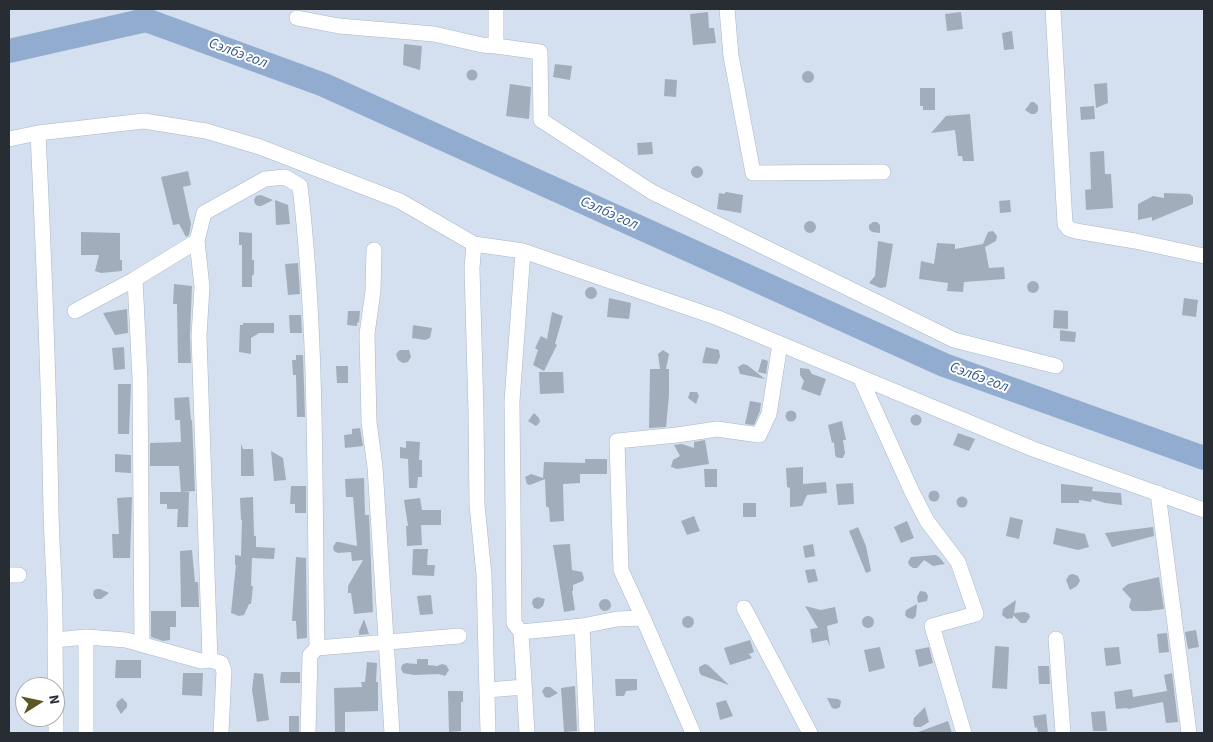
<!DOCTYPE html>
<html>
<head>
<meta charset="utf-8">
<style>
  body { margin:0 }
  #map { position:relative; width:1213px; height:742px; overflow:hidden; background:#d4e0ef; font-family:"Source Sans 3",sans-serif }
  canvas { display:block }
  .frame { position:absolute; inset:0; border:10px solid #282d33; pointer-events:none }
  .north { position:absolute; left:15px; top:677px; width:50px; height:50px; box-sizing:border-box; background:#fff; border:1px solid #a9abad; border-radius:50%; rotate:80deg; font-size:14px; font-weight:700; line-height:20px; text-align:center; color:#282d33 }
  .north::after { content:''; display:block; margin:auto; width:18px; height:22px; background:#5b5824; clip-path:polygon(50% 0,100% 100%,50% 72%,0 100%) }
</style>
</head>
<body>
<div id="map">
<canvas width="1213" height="742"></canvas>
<div class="frame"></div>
<div class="north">N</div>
</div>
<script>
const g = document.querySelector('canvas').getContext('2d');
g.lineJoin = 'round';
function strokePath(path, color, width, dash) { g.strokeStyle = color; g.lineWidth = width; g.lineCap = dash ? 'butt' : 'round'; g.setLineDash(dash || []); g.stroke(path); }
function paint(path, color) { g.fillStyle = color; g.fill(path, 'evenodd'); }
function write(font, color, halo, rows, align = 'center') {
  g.font = font + ' "Source Sans 3",sans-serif'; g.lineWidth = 4; g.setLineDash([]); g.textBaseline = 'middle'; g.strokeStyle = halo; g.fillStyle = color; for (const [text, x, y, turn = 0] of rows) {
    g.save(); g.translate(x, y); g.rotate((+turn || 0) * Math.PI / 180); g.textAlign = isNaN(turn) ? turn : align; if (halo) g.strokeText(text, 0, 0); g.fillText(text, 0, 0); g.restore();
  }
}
const river = new Path2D(`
  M9 51 146 20 324 85 944 365 1204 458`);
const building = new Path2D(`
  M708 12 709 28H714L716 43 693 45 690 14Z
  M961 12 963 29 947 31 945 14Z
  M1012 31 1014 49 1004 50 1002 33Z
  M404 44 422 46 420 70 403 65Z
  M555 64 572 66 570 80 553 77Z
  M466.5 75a5.5 5.5 0 1 1 11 0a5.5 5.5 0 1 1-11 0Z
  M802 77a6 6 0 1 1 12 0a6 6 0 1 1-12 0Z
  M665 79 677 80 676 97 664 96Z
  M1107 83 1108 103 1096 108 1094 84Z
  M510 84 531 87 529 119 506 116Z
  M920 88H935V110H923V106H920Z
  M1031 102H1034L1038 106V111L1035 114H1031L1025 110Z
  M1094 106 1095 119 1081 120 1080 107Z
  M970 114 974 161H963L962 156H958L955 130 931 133 946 116Z
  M652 142 653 154 638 155 637 143Z
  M1104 151 1105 174H1111L1113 208 1086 210 1085 190 1091 189 1090 152Z
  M691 172a6 6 0 1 1 12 0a6 6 0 1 1-12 0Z
  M188 171 191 185 183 187 191 224 189 235 186 237 179 224 173 225 161 177Z
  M726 192 743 195 741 213 717 209 719 193 724 194Z
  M1164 193 1190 194 1193 197V204L1152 221V217L1138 220V204L1153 196 1164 198Z
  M261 195 273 200 261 206H258L255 204 254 200 256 196Z
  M275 200 288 205 290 224 276 225Z
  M1010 200 1011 212 1000 213 999 201Z
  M804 227a6 6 0 1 1 12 0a6 6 0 1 1-12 0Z
  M873 222H877L880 225V233L872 232 869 229V225Z
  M993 231 997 236 996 241 985 247 989 268 1004 267 1005 279 964 282 963 292 947 291 948 283 919 279 921 261 934 264 937 243 955 244V249L983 244 988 232Z
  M81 232 120 233V260H122V271L101 273 95 271 99 255H81Z
  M239 232 252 233V260H254V274L252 276V287H242V245H239Z
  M878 241 893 244 886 287 880 288 869 283 875 276Z
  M298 263 300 294 288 295 285 264Z
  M1027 287a6 6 0 1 1 12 0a6 6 0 1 1-12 0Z
  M174 284 192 286 190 335 191 363H178L177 304H173Z
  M585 293a6 6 0 1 1 12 0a6 6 0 1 1-12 0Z
  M609 298 631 303 629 319 607 317Z
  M1184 298 1198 300 1196 317 1182 315Z
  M127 309 128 333 115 335 103 313Z
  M1054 310 1068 311V329L1053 328Z
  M348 311H360L359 322 357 323V326L347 325Z
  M552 312 563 316 555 344 557 345 544 371 533 365 538 350 535 348 541 336 547 339Z
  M289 315H301L302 333H290Z
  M243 323H274V333H259L251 338V354L239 352 240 325H243Z
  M413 325 432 328 430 338 425 340 412 338Z
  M1060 330 1076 332 1075 342 1060 341Z
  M124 347 125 369 114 370 112 348Z
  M706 347 719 350 720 357 717 364 702 363Z
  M400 350H409L411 357 408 362 403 363 398 360 396 354Z
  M663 350 669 354 666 369H669V395L666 427 649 428 650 369H660L658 354Z
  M296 355H303L305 417H297L296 375H293L292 360H296Z
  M762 359 768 361 766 374 758 372Z
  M743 364 747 365 765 379 740 374 738 367Z
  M336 366H348V383H337Z
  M800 368 809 369 812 374 826 379 820 396 801 389 804 381 800 375Z
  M539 372H563L564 393 540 394Z
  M118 384H131L129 434H118Z
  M690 392H697L699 396 696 404 688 398Z
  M189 397 191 420H192L195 491 181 492 179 466H150V443L181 442 180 420H175L174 398Z
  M750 401 761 403 760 411 754 425 745 424Z
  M785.5 416a5.5 5.5 0 1 1 11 0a5.5 5.5 0 1 1-11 0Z
  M534 413 539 418 540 422 536 426 528 421Z
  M910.5 420a5.5 5.5 0 1 1 11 0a5.5 5.5 0 1 1-11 0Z
  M842 421 846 440H843L845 453 843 458H840L836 457 835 454 834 442 832 443 828 425Z
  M360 428 363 446 345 448 344 435 352 434V429Z
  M958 433 975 439 969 451 953 445Z
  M705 440 709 464 677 469 671 467 673 460 680 456 674 445 682 444 694 448V442Z
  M406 441 420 442 419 460H422V477H418L417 488H409L408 459 400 458V447L406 448Z
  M241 444 243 449H253L254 476H241Z
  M271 451 283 458 286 480 274 481Z
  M115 454 131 455V473L115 472Z
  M585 459H607V474H580V483L563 484 564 521 550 522 549 508 546 506 545 479 530 485 527 484 525 477 531 474 543 478 544 462 585 463Z
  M803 467V484L826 482 827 493 807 495 802 506 790 507V488L787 487 786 468Z
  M704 469H717V487H705Z
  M364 478 365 515H369L373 612 354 614 351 593H348V586L363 560 352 561 351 552 338 553 334 551 333 547 336 542H339L357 546 353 497H346L345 479Z
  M853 483 854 504 838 505 836 484Z
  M1061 484 1093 487 1092 491 1121 493 1122 505 1105 503 1092 499 1091 502 1079 500V503H1061Z
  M291 486H306V513H295V504H290Z
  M928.5 496a5.5 5.5 0 1 1 11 0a5.5 5.5 0 1 1-11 0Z
  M160 492H189L188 527H177L178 509H167V504H160Z
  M956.5 502a5.5 5.5 0 1 1 11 0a5.5 5.5 0 1 1-11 0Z
  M132 497 130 558H113L112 534H119L117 498Z
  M253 497 254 536H256V547L275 548 274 559 252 558 251 586H253L251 604H249L244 615 239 616 231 613 236 565H235V555L241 556 242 520H241L240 498Z
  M420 498 422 510H441V525H421L422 545 407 546 406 526H408L404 500Z
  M743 503H756V517H743Z
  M694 516 700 531 687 535 681 521Z
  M1010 517 1023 520 1019 539 1006 536Z
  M907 521 914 538 901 543 894 527Z
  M858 527 866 546 871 571 866 573 849 531Z
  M1153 527 1154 536 1112 547 1105 533Z
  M1056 528 1085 534 1089 547 1078 550 1053 544Z
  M570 544 572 570 582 572 584 578 583 581 573 585V591H572L575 610 564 612 553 545Z
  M813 544 815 556 805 558 803 546Z
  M413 549H428L427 565H435L434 576 412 575Z
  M192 550 195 582H198L199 607H181L180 551Z
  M935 555 938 556 945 564 933 566 924 560 917 568H913L909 565 908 562 911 557Z
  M296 557 306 558 307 638 297 639 296 621H292Z
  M815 569 818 581 808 583 805 570Z
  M1073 574 1078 576 1080 581 1077 586 1070 590 1066 580 1069 575Z
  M1159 577 1164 609 1148 611H1132L1129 607 1131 599 1122 589 1128 584Z
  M97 589H100L109 593 101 599H96L93 595 94 590Z
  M920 591 926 592 928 596 927 601 918 603 917 597Z
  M431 595 433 614 420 615 417 596Z
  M538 597 545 599 543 606 539 609 534 608 532 603 533 599Z
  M599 605a6 6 0 1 1 12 0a6 6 0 1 1-12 0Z
  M1016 600 1014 613 1025 612 1029 614 1030 617 1026 623H1021L1013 615V618L1007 619 1002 615 1003 609Z
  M917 604 916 616 913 619 908 618 905 615 906 610Z
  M805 606 821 610 835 607 838 623 827 626 830 646 827 640 812 643 810 629 818 628Z
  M151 611H176V627H170V640L163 641 151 637Z
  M682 622a6 6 0 1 1 12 0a6 6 0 1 1-12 0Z
  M862 622a6 6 0 1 1 12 0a6 6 0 1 1-12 0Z
  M364 619 369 634 359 635V631Z
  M1196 630 1199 647 1188 649 1185 632Z
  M1167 633 1169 652 1159 653 1157 634Z
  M750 640 754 652 749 654 752 658 730 665 724 648Z
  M995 646 1009 647 1007 689 992 688Z
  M880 647 885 668 869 672 864 650Z
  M929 647 933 663 919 667 915 650Z
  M1119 647 1121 664 1106 666 1104 648Z
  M417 659H428V665L437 666 442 664 446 665 449 670 445 676 439 674 414 675 403 673 401 669 402 665 406 663 417 664Z
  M116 660H141V678H115Z
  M367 662 377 663 376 682H378V711L345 712V733H335L334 688 362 687 361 682H365Z
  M705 664 708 665 729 685 701 675 699 671V667Z
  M1038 666H1049L1050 684H1039Z
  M281 672H300V683H280Z
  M183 673H203L202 696 182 695Z
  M254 673 263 674 269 720 257 722 252 690Z
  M1172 673 1178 722 1166 723 1163 702 1128 709 1127 708 1116 709 1114 692 1132 689 1133 697 1167 691 1164 675Z
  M615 679H637V690L626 691 624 696H616Z
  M575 686 577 731 564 732 561 688Z
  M545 687H550L558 693 549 698 545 697 542 691Z
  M448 691H463V702H461V731L449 732Z
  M122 698 127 703V707L121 714 116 706 117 702Z
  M827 698 838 699 841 701 840 707 836 709 832 708Z
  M726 700 733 716 720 720 716 703Z
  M925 707 929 722 921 727H915L913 724 914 718Z
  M1105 711 1107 731H1093L1091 712Z
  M1046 714 1048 733H1038L1037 727 1035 728 1033 716Z
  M289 716H299V733H289Z
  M948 721 952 733H918V732Z`);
const minor = new Path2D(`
  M727 9 731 56 753 173 883 172
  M1053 9 1065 224 1069 229 1076 231 1135 241 1204 256
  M297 18 339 26 434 34 482 45 496 46V9
  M496 46 540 52 541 120 652 192 954 340 1056 366
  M38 133C44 259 49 385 51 512 52 555 56 597 55 640L86 637 126 640 201 661 210 660 221 663 224 671 221 733
  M9 139 38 133 144 121 206 131 260 147 400 201 474 244 523 251 718 318 1033 449 1204 510
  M197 241 202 287 199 336 210 660
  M474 244 472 268 476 412 477 505 484 575 488 733
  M374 250 373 291 367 334 369 422 375 467 392 733
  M523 251 512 401 514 623 521 632 527 733
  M135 279 140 379 142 645
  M75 311 135 279 197 241 204 213 265 179 285 177 300 186C318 339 314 495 317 648L310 655 308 733
  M860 377 912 492 927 521 958 562 976 614 932 626 964 733
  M1158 493 1189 733
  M9 575H19
  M744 608 810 733
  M643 618 621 570 617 441 677 435 717 429 759 435 769 414 780 344
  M582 626 587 733
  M521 632 582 626 617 619 643 618 693 733
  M86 637V733
  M1056 639 1063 733
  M55 640 56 733
  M317 648 459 636
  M487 690 524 687`);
const waterNames = [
  ["Сэлбэ гол",238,54,20],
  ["Сэлбэ гол",609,214,24],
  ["Сэлбэ гол",979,378,20]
];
strokePath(river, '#92accf', 24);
paint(building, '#a1adbb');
strokePath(minor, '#aab6c5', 16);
strokePath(minor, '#fff', 15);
write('italic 15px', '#325887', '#fff', waterNames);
</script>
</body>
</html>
